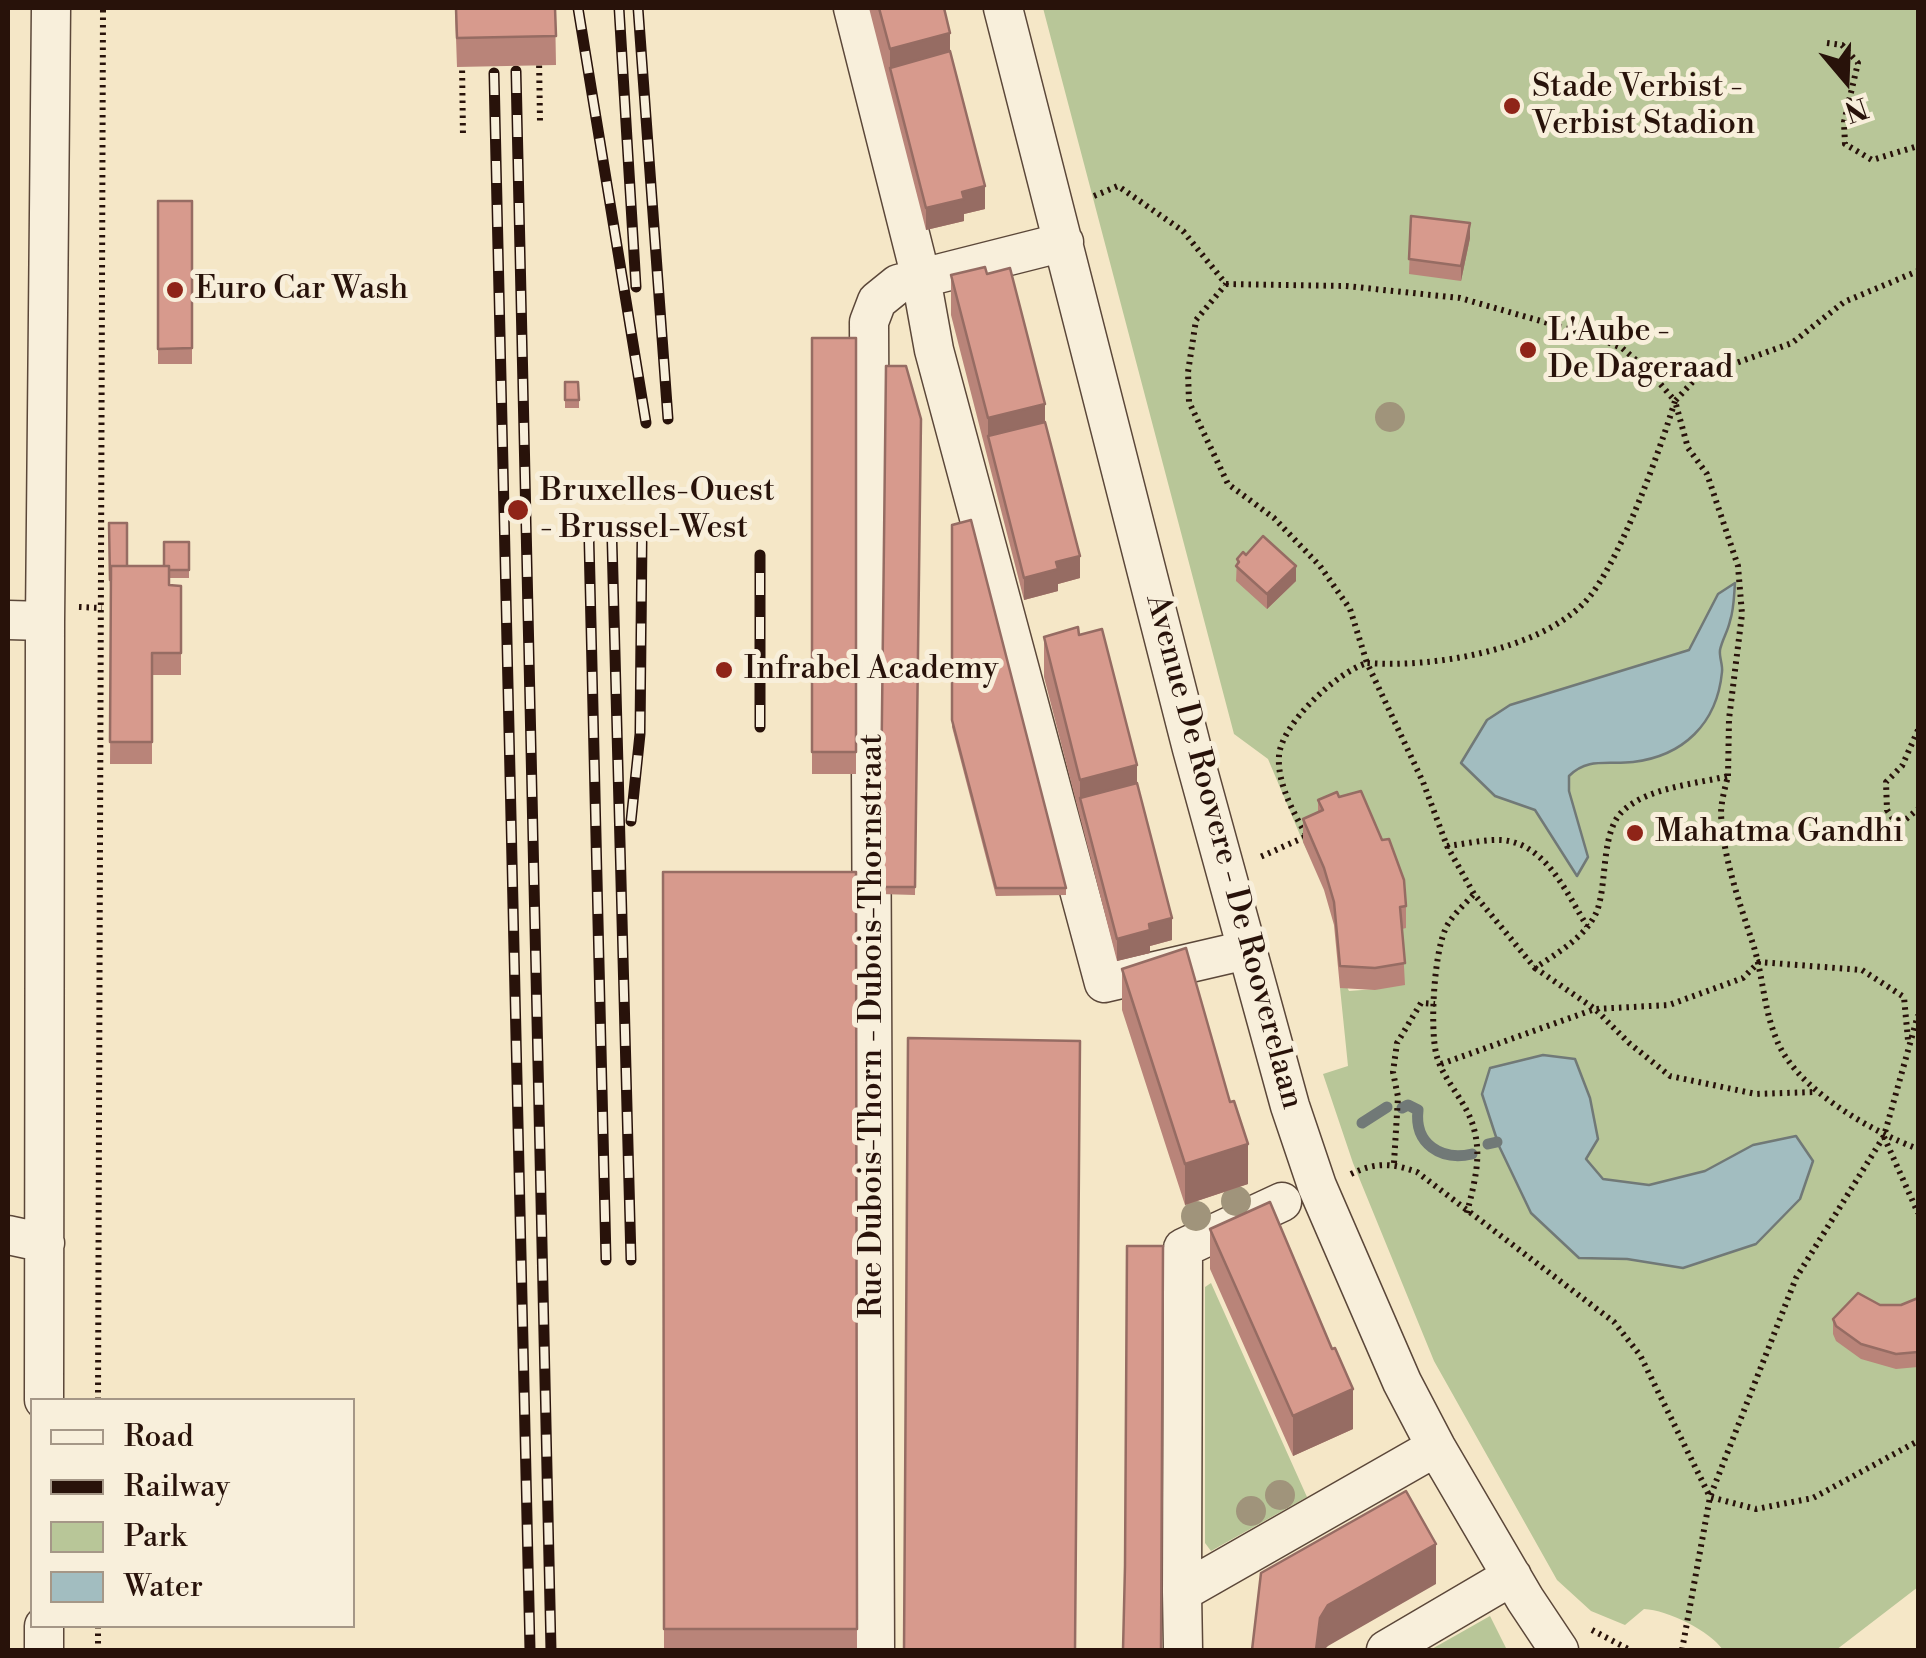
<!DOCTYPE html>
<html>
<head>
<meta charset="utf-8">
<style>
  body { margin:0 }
  #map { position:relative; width:1926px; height:1658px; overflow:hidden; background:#f5e7c7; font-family:"Libre Bodoni",serif }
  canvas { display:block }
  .frame { position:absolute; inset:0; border:10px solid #28120a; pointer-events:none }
  .legend { position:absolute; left:30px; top:1398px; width:325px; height:230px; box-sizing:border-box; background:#f8efdb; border:2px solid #a59787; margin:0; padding:12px 18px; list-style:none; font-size:30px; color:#28120a }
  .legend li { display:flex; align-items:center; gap:20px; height:50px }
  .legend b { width:50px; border:2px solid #a59787 }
  .north { position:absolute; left:1796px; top:30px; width:100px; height:100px; -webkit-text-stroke:8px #f8efdb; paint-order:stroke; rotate:161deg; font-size:28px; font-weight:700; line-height:40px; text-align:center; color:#28120a }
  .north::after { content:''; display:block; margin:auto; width:35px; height:45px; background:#28120a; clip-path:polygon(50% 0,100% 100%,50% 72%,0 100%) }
</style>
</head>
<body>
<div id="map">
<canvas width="1926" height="1658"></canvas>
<div class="frame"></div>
<ul class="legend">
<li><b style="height:12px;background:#f8efdb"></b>Road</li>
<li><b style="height:12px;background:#28120a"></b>Railway</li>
<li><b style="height:28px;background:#b8c698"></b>Park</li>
<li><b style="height:28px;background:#a2bdc0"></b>Water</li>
</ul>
<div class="north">N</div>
</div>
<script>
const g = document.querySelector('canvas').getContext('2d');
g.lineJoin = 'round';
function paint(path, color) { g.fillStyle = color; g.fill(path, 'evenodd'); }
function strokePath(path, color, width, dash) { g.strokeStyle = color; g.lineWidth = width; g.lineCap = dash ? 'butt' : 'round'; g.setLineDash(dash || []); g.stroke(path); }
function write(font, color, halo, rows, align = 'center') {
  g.font = font + ' "Libre Bodoni",serif'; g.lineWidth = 10; g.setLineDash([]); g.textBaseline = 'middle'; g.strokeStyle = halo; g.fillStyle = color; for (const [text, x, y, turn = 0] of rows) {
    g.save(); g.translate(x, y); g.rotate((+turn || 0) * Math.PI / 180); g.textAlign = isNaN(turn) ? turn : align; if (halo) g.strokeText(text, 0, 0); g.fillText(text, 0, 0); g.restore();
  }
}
const green = new Path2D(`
  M1043 8H1918V1587L1836 1650H1723C1710 1631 1668 1610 1644 1609L1625 1625 1591 1611 1557 1580 1434 1361 1353 1163 1323 1074 1348 1066 1340 988 1347 987 1349 991 1375 989 1303 842 1268 759 1234 734Z
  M1211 1283 1307 1497 1211 1551 1205 1543V1287Z
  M1490 1616 1507 1650H1430Z`);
const water = new Path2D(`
  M1735 583C1734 595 1734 609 1730 621 1728 631 1722 640 1720 650 1719 657 1723 665 1722 672 1717 724 1683 756 1633 762 1608 765 1588 757 1569 776V791L1588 857 1577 876 1535 810 1495 796 1461 763 1487 720 1510 705 1689 650 1718 594Z
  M1543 1055 1575 1059 1590 1098 1598 1139 1586 1159 1603 1179 1649 1185 1705 1171 1753 1145 1796 1136 1813 1161 1800 1199 1756 1244 1683 1268 1627 1259 1579 1258 1531 1213 1499 1146 1482 1094 1490 1068Z`);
const stream = new Path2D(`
  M1402 1108 1408 1105 1418 1110C1414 1144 1441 1161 1472 1154
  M1362 1123 1387 1107
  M1488 1144 1497 1142`);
const path = new Path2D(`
  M1827 43 1842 45 1858 63 1844 122 1845 144 1872 160 1918 146
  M539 58 540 121
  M462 63 463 136
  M1094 196 1118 186 1183 231 1226 284 1196 320 1188 372 1189 402 1228 484 1274 518 1320 566 1350 609 1367 663C1337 672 1281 724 1279 756 1277 783 1294 814 1307 836L1258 858
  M1226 284 1346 286 1460 298 1590 335 1622 348 1650 372 1675 401C1660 450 1618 568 1584 603 1537 651 1431 668 1367 663L1423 782 1447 846 1474 894 1535 968C1557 953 1586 937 1597 911 1608 881 1600 829 1625 809 1651 787 1696 784 1728 776 1725 788 1721 802 1721 814 1723 857 1739 901 1752 941 1763 973 1763 1007 1776 1038 1794 1088 1871 1131 1918 1149
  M79 607 102 608
  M1918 730 1902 766 1886 782 1887 810 1898 826 1918 809
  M1728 776 1729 719 1742 614 1738 566 1707 474 1688 448 1675 401 1697 377 1792 343 1844 302 1918 271
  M1447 846C1465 844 1485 839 1502 840 1546 844 1566 892 1587 926
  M1535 968 1595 1009 1629 1043 1670 1076 1756 1094 1815 1092
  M1441 1064 1595 1009 1669 1005 1743 978 1759 962 1862 970 1904 997 1908 1040
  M1884 1137 1918 1213
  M1394 1163 1398 1097 1393 1072 1397 1043 1421 1003 1435 1004
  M1351 1174C1375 1162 1392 1163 1417 1172L1614 1322 1640 1355 1710 1497 1756 1509 1813 1498 1918 1441
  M1467 1213C1474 1184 1482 1158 1474 1129 1467 1101 1442 1080 1436 1053 1430 1026 1434 956 1445 930 1450 917 1465 904 1474 894
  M98 1400 103 8
  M98 1626V1650
  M1592 1630 1630 1650
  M1682 1650 1710 1497 1796 1278 1884 1136 1918 1015`);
const minor = new Path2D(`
  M853 8 921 278 934 350 1104 983 1246 950
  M1003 8 1192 749 1290 1106 1317 1186 1402 1382 1436 1447 1525 1599 1559 1650
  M8 620 45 621
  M8 1235 45 1243
  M44 1400 45 621 51 8
  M1182 1592 1183 1248 1282 1202
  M44 1650V1626
  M875 1650 869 322 877 301 898 284 1064 242
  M1183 1650 1182 1592 1436 1447
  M1386 1650 1512 1576`);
const rail = new Path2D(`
  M578 8 646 423
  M619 8 636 287
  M638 8 668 419
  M516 71 551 1650
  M494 73 530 1650
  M589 540 606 1260
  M612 540 631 1260
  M760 727V555
  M631 821 640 734 642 536`);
const trees = [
  [1390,417],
  [1236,1201],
  [1196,1216],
  [1280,1495],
  [1251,1511]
];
const wall = new Path2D(`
  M455 8H555L556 65 457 67Z
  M869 8H944L950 51 985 209 964 214V221L926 230Z
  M158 201H192V364H158Z
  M1411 216 1470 238 1461 281 1409 274Z
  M951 275 1045 422 1080 578 1058 584V591L1024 600 951 315Z
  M812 338H856V774H812Z
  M886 366 921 419 915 895 880 894Z
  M565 382 579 400V408H565Z
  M109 523 127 566H164L189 542V578H169V585L181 586V675H152V764H110L111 587H110Z
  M952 525 1066 888V895L996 896 952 727Z
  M1246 555 1296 581 1267 609 1236 581 1237 559Z
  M1079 635 1137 783 1172 940 1150 946V953L1117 961 1044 677V637Z
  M1318 800 1406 906V928L1402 929 1405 985 1375 990 1340 988 1334 925 1324 890 1303 842V819L1318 813Z
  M663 872H856L857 1650H664Z
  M1122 969 1248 1184 1185 1205 1122 1010Z
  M1210 1229 1353 1429 1293 1456 1210 1269Z
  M1918 1298V1367L1896 1369 1861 1359 1836 1341 1833 1334V1319L1880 1305H1901Z`);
const shadedWall = new Path2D(`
  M950 33V73L890 68V49Z
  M985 186V209L964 214V221L926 230V208L962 192Z
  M1470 223V238L1461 281V266Z
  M1045 404V444L988 436V418Z
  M1080 556V578L1058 584V591L1024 600V578L1056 562Z
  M1296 566V581L1267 609V594Z
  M1137 765V805L1080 798V780Z
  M1172 918V940L1150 946V953L1117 961V939L1149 924Z
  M1248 1144V1184L1185 1205V1164Z
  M1353 1389V1429L1293 1456V1416Z
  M1436 1544V1584L1328 1646 1324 1650H1316L1320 1618 1328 1605Z`);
const building = new Path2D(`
  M456 8H555L556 36 457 38Z
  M879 8H944L950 33 890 49Z
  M950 51 985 186 962 192 964 199 926 208 890 68Z
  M158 201H192V348L158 349Z
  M1411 216 1470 223 1461 266 1409 259Z
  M985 267 987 274 1010 268 1045 404 988 418 951 275Z
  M812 338H856V752H812Z
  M886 366H906L921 419 915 887H880Z
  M565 382H578L579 400H565Z
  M1045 422 1080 556 1056 562 1058 569 1024 578 988 436Z
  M971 520 1066 888H996L952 720V525Z
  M109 523H127V566H111V580H110Z
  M1263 536 1296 566 1267 594 1236 566 1239 562 1237 559 1243 552 1246 555Z
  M164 542H189V570H169V566H164Z
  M111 566H169V585L181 586V653H152V742H110Z
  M1078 627 1079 635 1102 629 1137 765 1080 780 1044 637Z
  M1137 783 1172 918 1149 924 1150 930 1117 939 1080 798Z
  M1361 791 1382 840 1389 839 1404 880 1406 906 1400 907 1405 963 1375 968 1340 966 1334 902 1324 868 1303 819 1323 810 1318 800 1337 792 1339 797Z
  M663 872H856L857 1629H664Z
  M1186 948 1230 1102 1234 1101 1248 1144 1185 1164 1122 969Z
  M908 1038 1080 1041 1075 1650H904Z
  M1270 1202 1332 1349 1335 1348 1353 1389 1293 1416 1210 1229Z
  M1127 1246H1163L1161 1650H1123L1125 1566Z
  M1858 1293 1880 1305H1901L1918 1298V1352L1896 1354 1861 1344 1836 1326 1833 1319Z
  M1406 1491 1436 1544 1328 1605 1320 1618 1316 1650H1252L1261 1573Z`);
const markers = [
  [1512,106,10,"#8f2418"],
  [175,290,10,"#8f2418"],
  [1528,350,10,"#8f2418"],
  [518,510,12,"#8f2418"],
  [724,670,10,"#8f2418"],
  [1635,833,10,"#8f2418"]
];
const poiNames = [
  ["Stade Verbist -",1532,88],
  ["Verbist Stadion",1532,125],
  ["Euro Car Wash",195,290],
  ["L'Aube -",1548,332],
  ["De Dageraad",1548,369],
  ["Bruxelles-Ouest",540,492],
  ["- Brussel-West",540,529],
  ["Infrabel Academy",744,670],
  ["Mahatma Gandhi",1655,833]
];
const streetNames = [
  ["Avenue De Roovere - De Rooverelaan",1223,852,75],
  ["Rue Dubois-Thorn - Dubois-Thornstraat",873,1026,-90]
];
paint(green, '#b8c698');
paint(water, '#a2bdc0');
strokePath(water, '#717977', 2.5);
strokePath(stream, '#717977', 11);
strokePath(minor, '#5b4739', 41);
strokePath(path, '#28120a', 6, [2.5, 5]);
strokePath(minor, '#f8efdb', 38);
strokePath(rail, '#28120a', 11);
strokePath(rail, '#f8efdb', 8, [22]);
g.fillStyle = '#a0947b';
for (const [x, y] of trees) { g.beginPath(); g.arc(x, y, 15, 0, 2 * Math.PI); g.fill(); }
paint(wall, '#b98479');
paint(shadedWall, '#966c63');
paint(building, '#d79a8d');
strokePath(building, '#966c63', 2.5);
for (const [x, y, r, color] of markers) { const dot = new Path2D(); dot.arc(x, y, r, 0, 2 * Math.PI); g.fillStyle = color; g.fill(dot); strokePath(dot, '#f8efdb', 4); }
write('32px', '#28120a', '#f8efdb', poiNames, 'left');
write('32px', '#28120a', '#f8efdb', streetNames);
</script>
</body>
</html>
